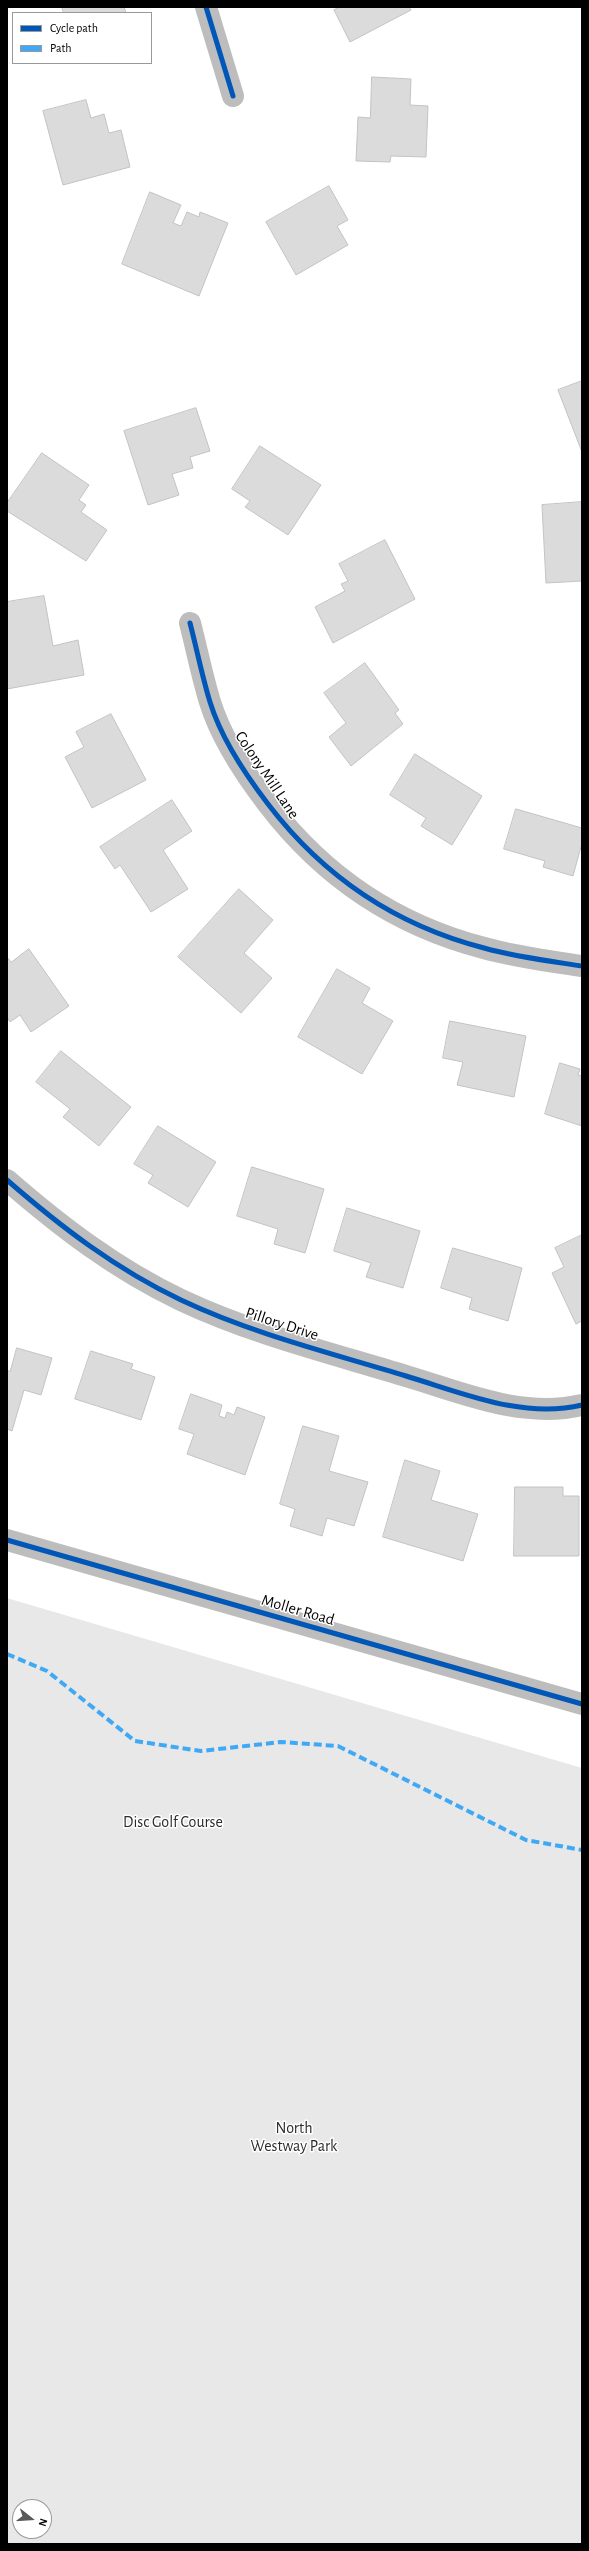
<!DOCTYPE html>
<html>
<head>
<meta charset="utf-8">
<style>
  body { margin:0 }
  #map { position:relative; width:589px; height:2551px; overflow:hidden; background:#fff; font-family:"Alegreya Sans",sans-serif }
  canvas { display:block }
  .frame { position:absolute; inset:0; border:8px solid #000; pointer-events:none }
  .legend { position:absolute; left:12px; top:12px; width:140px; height:52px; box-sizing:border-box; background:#fff; border:1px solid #999; margin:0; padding:5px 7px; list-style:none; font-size:12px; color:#000 }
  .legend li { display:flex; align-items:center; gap:8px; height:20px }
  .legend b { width:20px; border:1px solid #999 }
  .north { position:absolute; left:12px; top:2499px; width:40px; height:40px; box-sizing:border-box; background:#fff; border:1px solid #999; border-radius:50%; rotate:107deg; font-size:11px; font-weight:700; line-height:16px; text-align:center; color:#000 }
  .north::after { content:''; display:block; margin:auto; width:14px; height:18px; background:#595959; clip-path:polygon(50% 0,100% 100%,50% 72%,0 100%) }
</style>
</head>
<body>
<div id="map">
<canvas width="589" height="2551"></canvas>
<div class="frame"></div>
<ul class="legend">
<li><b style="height:5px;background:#0057b8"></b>Cycle path</li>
<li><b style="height:5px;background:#3fa9f5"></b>Path</li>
</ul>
<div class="north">N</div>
</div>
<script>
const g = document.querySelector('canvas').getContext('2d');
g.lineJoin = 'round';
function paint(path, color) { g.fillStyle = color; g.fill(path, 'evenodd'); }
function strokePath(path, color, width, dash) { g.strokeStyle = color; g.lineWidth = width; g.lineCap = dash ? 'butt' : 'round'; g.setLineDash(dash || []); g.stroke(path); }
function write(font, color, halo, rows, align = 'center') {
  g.font = font + ' "Alegreya Sans",sans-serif'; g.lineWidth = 3; g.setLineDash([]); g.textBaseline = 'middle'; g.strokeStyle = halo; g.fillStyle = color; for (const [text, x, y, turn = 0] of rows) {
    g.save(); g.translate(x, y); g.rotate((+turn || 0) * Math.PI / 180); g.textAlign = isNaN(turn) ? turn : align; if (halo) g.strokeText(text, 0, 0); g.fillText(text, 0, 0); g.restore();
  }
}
const green = new Path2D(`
  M7 1598 582 1768V2544H7ZM20 2507H44V2531H20Z`);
const building = new Path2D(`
  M62 7H124L126 13H64Z
  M341 7H409L411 10 350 42 334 10Z
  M372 77 411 79 410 105 428 106 426 157 391 156 390 162 356 161 358 117 370 118Z
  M86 100 91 118 104 114 109 133 121 130 130 167 63 185 43 111Z
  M329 186 348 220 337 226 348 245 296 275 266 222Z
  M150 192 181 205 173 223 181 226 187 212 199 217 200 212 228 223 199 296 122 264Z
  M582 381V452L558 390Z
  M196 408 210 451 190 457 193 468 172 474 179 495 148 505 124 431Z
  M260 446 321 485 288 535 245 507 250 501 232 489Z
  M42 453 89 485 79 500 86 505 81 512 107 530 86 561 7 511V503Z
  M582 502V581L546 583 542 505Z
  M385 540 415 599 333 643 315 607 345 591 341 584 348 581 339 564Z
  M44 596 53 646 78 640 84 675 7 689V602Z
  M365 663 399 710 395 713 403 724 351 766 329 737 346 723 324 693Z
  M111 714 146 780 92 808 65 757 84 747 76 732Z
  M415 754 482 796 452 845 421 826 426 818 390 795Z
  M172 800 192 831 163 850 188 889 151 912 120 865 115 869 100 847Z
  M516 809 582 828V843L573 876 543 867 545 861 504 849Z
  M239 889 273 920 244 953 272 978 241 1013 178 957Z
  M29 949 69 1006 31 1032 20 1015 10 1022 7 1017V957L11 962Z
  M337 969 370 988 362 1003 393 1021 362 1074 298 1037Z
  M450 1021 526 1036 514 1097 457 1085 463 1062 443 1058Z
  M61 1051 131 1107 99 1146 63 1117 70 1109 36 1082Z
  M560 1063 580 1069 578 1075 582 1076V1126L545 1114Z
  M158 1126 216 1162 188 1207 148 1183 153 1175 134 1164Z
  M252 1167 324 1189 305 1253 274 1244 278 1229 237 1216Z
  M347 1208 420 1231 403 1288 366 1277 371 1263 334 1251Z
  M582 1235V1321L576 1324 552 1273 564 1267 555 1248Z
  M453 1248 522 1268 508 1321 469 1309 472 1298 441 1288Z
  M17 1348 52 1358 41 1395 24 1390 12 1431 7 1429V1371H10Z
  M91 1351 133 1364 131 1369 155 1377 141 1420 75 1399Z
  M191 1394 222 1405 219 1416 225 1418 227 1412 234 1415 237 1407 265 1417 245 1475 187 1454 194 1434 179 1429Z
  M303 1426 339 1436 329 1471 368 1482 354 1526 327 1518 322 1536 290 1526 295 1509 280 1504Z
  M405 1460 440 1471 431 1500 478 1514 463 1561 383 1537Z
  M515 1487H563V1496H579V1556H514Z`);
const minor = new Path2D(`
  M206 7 233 96
  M190 623C197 650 202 676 210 702 221 738 245 774 268 804 323 876 395 925 484 948 516 957 549 961 582 966
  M7 1180C61 1227 116 1269 181 1300 253 1334 331 1353 406 1376 463 1393 522 1419 582 1405`);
const tertiary = new Path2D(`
  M7 1540 582 1704`);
const quiet = new Path2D(`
  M7 1654 47 1671 135 1741 201 1751 281 1742 338 1746 526 1840 582 1850`);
const cycleway = new Path2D(`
  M206 7 233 96
  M190 623C197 650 202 676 210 702 221 738 245 774 268 804 323 876 395 925 484 948 516 957 549 961 582 966
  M7 1180C61 1227 116 1269 181 1300 253 1334 331 1353 406 1376 463 1393 522 1419 582 1405
  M7 1540 582 1704`);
const streetNames = [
  ["Colony Mill Lane",267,775,56],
  ["Pillory Drive",282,1324,18],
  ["Moller Road",298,1610,16]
];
const parkNames = [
  ["Disc Golf Course",173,1822],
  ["North",294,2128],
  ["Westway Park",294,2146]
];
paint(green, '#e8e8e8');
paint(building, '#dbdbdb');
strokePath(building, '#c3c3c3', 1);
strokePath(minor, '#bdbdbd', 22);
strokePath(tertiary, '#bdbdbd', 22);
strokePath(quiet, '#3fa9f5', 4, [8, 4]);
strokePath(cycleway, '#0057b8', 5);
write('16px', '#000', '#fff', streetNames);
write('16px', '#2c2c2c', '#fff', parkNames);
</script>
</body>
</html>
